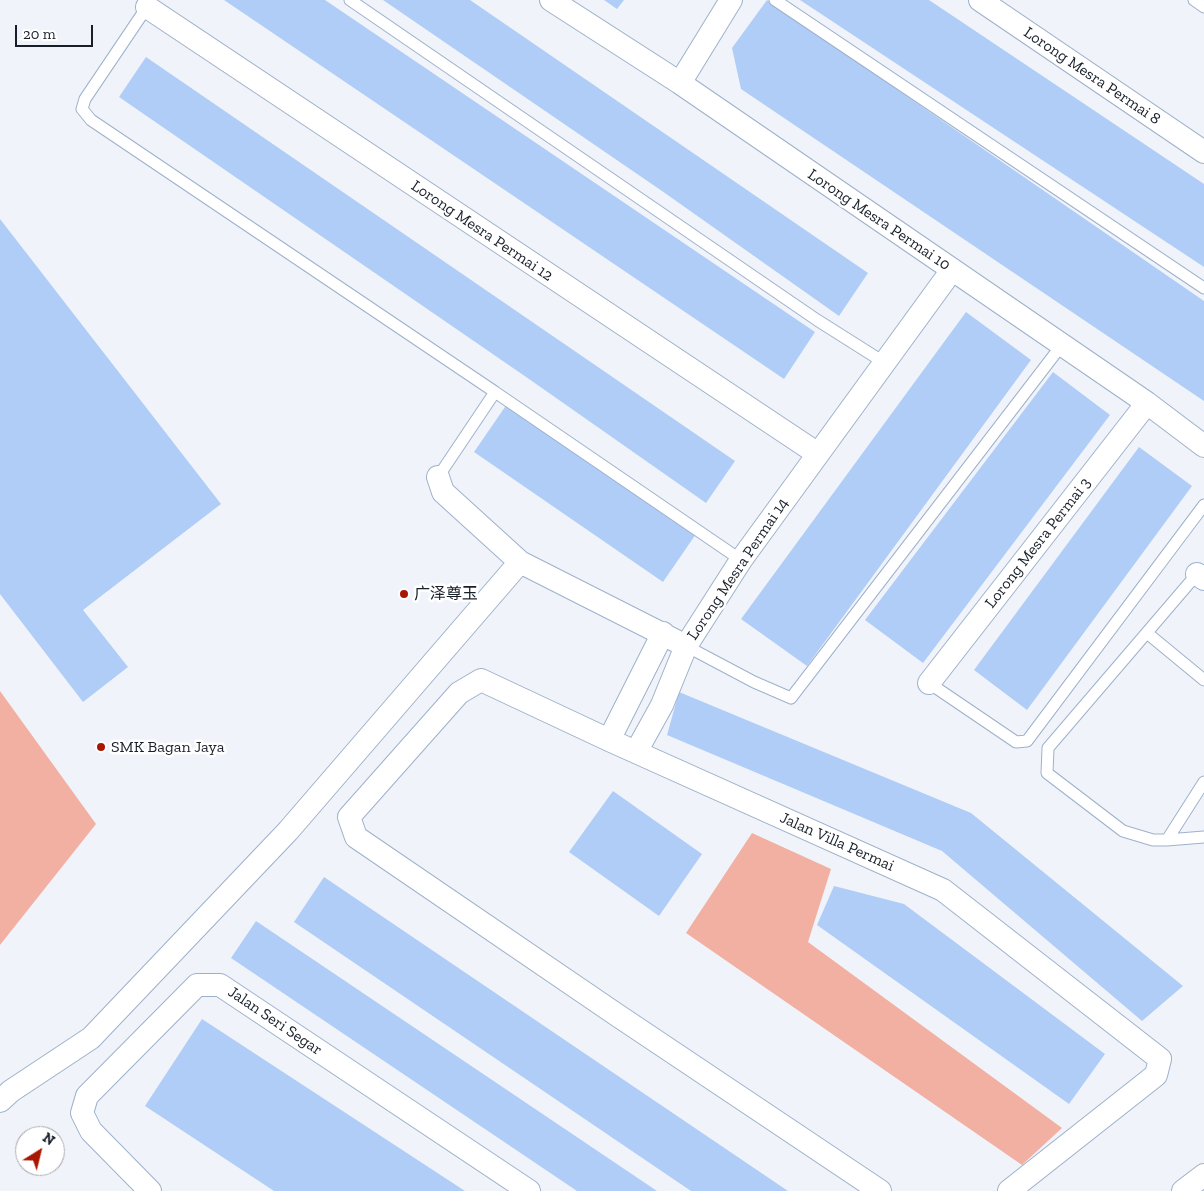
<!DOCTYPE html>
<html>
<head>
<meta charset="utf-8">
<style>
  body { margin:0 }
  #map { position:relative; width:1204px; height:1191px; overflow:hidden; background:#f0f4fa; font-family:"Zilla Slab",serif }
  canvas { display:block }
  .north { position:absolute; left:15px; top:1126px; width:50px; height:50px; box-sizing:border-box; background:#fff; border:1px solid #a3a5a9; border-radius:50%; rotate:36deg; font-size:14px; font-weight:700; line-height:20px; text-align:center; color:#181f29 }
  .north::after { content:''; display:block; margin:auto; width:18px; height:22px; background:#a81801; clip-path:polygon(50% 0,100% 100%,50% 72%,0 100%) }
  .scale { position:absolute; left:15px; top:25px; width:78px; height:22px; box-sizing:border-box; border:2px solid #181f29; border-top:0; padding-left:6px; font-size:15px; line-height:18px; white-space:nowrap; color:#181f29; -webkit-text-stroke:4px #fff; paint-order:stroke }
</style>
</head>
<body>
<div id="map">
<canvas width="1204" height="1191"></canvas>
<div class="north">N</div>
<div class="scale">20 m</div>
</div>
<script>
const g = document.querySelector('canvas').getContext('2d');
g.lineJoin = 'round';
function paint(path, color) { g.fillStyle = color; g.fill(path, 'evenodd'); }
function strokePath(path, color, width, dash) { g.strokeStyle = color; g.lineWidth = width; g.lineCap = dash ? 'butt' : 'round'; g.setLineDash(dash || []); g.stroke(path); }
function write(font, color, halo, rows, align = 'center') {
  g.font = font + ' "Zilla Slab","Noto Sans SC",serif'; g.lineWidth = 5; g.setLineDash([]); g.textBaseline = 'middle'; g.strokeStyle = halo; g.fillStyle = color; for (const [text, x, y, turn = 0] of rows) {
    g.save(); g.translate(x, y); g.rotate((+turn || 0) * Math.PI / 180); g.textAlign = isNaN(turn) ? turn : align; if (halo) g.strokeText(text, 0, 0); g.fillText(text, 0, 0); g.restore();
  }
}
const green = new Path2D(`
  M0 691 96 824 0 945Z
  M752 833 831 869 808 942 1062 1128 1022 1165 686 933Z`);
const building = new Path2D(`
  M224 0H325L815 332 784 379Z
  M383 0H470L868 273 839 316 662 191Z
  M604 0H624L617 9Z
  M767 0 1204 301V401L741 89 732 48Z
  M800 0H929L1204 184V267Z
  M146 57 735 461 706 503 529 379 119 97Z
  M0 219 221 504 83 610 128 667 83 702 0 594Z
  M966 312 1031 360 807 666 741 619Z
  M1053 372 1110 415 923 663 865 620Z
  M507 404 696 534 663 582 474 452Z
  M1139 447 1192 486 1027 710 974 670Z
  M679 692 971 813 1183 986 1142 1021 942 851 667 735Z
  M613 791 702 854 659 916 569 852Z
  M324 877 788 1191H691L294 922Z
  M834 886 904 904 1105 1054 1069 1104 817 925Z
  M256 921 657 1191H577L231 958Z
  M202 1019 465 1191H274L145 1106Z`);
const lane = new Path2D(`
  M350 0 817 320 885 363
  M775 0 1204 288
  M1194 0 1204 7
  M149 4 85 99 82 109 91 120 495 392 438 477
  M495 392 741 560
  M1197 574 1048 748 1047 773 1123 831 1153 840H1167L1204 837
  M1147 633 1204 680
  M686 646 754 682 791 698 1061 346
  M929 683 1016 742 1027 741 1204 505
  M1167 840 1204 782`);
const street = new Path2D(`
  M551 0 680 83 1147 403 1204 446
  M980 0 1204 152
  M147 7 818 454
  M680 83 731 0
  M438 477 443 492 520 562 686 646
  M1197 574 1204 579
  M929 683 1147 403
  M609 740 663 633
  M636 752 662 705 686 646 741 560 952 270
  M0 1101 11 1091 91 1038 288 831 520 562
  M150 1191 91 1131 82 1113 87 1096 197 985H220L529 1191
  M880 1191 617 1015 356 837 349 817 459 693 481 680 609 740 943 890 1160 1059 1156 1075 1009 1191
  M1183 1191 1204 1175`);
const markers = [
  [404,594,5,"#a81801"],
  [101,747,5,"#a81801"]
];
const streetNames = [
  ["Lorong Mesra Permai 8",1092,76,34],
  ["Lorong Mesra Permai 10",879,220,34],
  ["Lorong Mesra Permai 12",482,231,34],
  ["Lorong Mesra Permai 3",1038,543,-52],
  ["Lorong Mesra Permai 14",738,569,-56],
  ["Jalan Villa Permai",837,842,24],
  ["Jalan Seri Segar",275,1021,34]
];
const poiNames = [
  ["广泽尊玉",414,594],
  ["SMK Bagan Jaya",111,747]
];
paint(green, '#f2b0a3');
paint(building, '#afcdf7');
strokePath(lane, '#9eb1cb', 13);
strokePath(street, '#9eb1cb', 24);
strokePath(lane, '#fff', 11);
strokePath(street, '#fff', 22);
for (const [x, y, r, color] of markers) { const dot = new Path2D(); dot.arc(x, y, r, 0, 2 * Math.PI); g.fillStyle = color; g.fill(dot); strokePath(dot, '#fff', 2); }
write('16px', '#181f29', '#fff', streetNames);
write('16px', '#181f29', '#fff', poiNames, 'left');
</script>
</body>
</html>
